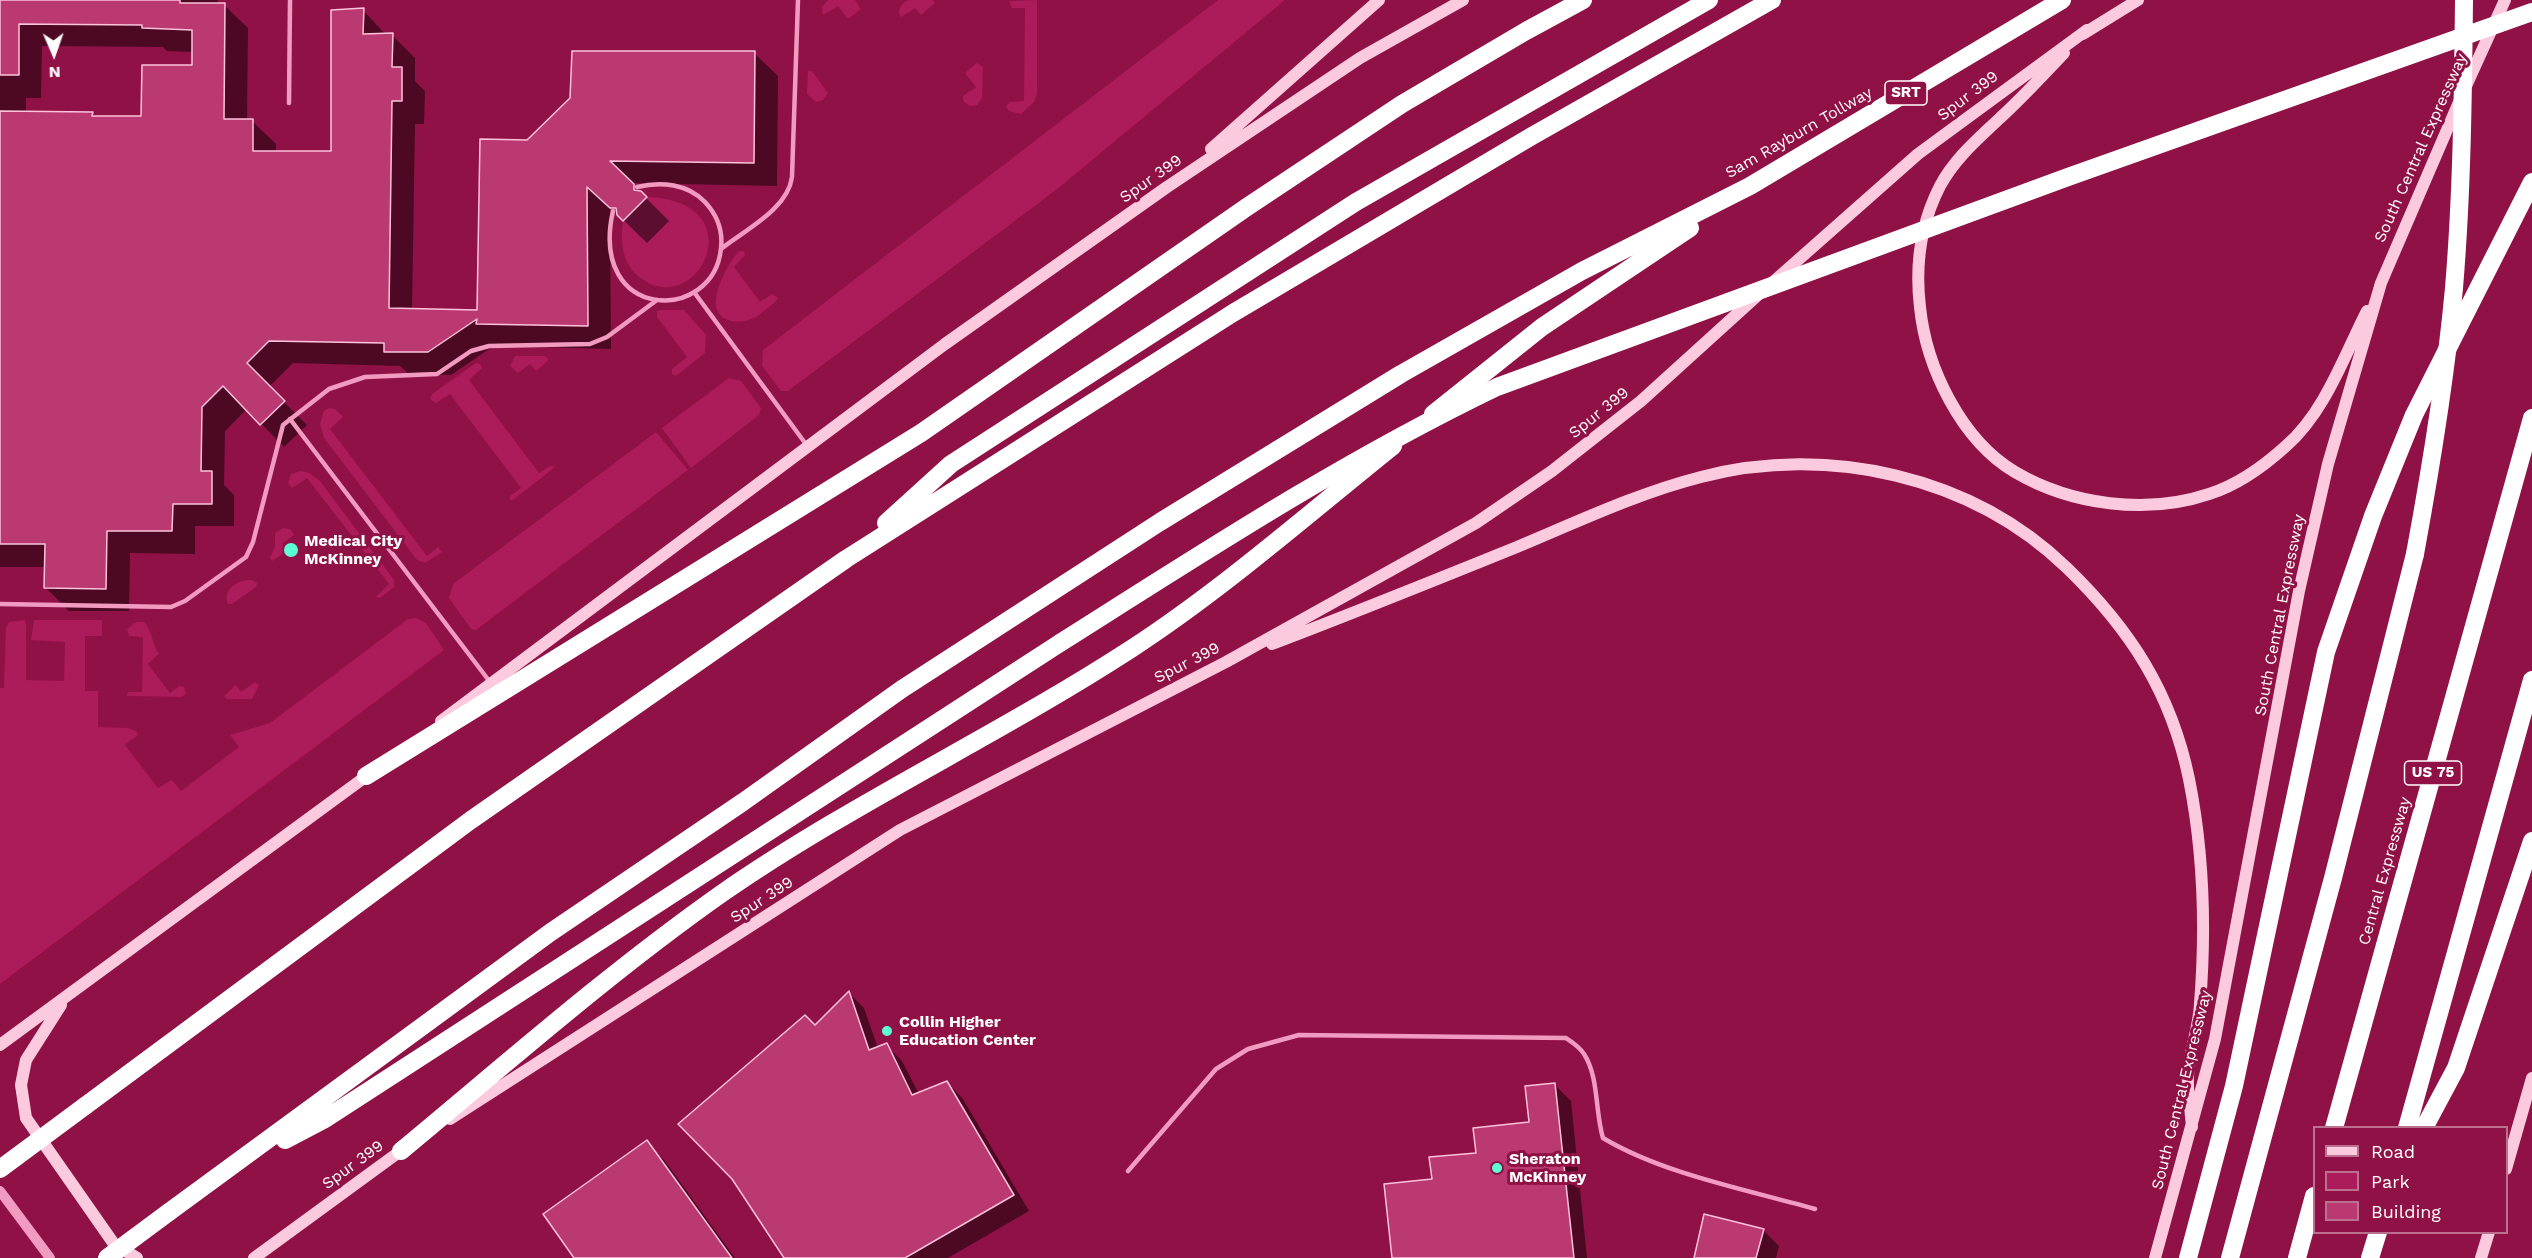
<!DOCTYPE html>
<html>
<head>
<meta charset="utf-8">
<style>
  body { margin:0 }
  #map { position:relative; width:2532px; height:1258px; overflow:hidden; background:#901145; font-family:"Work Sans",sans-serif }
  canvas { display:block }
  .legend { position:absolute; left:2313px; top:1126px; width:195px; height:108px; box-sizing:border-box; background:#901145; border:2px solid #bc708f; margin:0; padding:8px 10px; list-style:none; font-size:18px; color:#fff }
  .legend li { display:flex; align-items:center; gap:12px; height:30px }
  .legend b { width:30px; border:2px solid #bc708f }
  .north { position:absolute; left:24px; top:24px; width:60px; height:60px; -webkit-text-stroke:4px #901145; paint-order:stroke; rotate:178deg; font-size:16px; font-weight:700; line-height:24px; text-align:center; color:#fff }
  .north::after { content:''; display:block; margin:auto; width:21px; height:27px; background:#fff; clip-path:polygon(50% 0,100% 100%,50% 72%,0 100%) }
</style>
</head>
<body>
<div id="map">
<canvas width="2532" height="1258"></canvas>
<ul class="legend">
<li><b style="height:8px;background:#fccadf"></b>Road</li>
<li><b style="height:16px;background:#ac1b5a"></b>Park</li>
<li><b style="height:16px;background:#b93970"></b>Building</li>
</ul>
<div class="north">N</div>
</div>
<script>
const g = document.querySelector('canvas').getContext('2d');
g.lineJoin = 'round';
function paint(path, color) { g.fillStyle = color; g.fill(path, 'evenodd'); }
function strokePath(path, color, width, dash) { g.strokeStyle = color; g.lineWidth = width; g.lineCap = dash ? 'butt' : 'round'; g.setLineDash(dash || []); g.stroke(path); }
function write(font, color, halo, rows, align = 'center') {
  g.font = font + ' "Work Sans",sans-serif'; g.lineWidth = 6; g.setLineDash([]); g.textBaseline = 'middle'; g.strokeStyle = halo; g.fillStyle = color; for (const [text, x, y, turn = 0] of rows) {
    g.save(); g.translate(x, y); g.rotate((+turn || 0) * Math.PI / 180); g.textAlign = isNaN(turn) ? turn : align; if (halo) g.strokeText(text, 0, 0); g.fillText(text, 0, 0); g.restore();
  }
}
const green = new Path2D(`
  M828 0H855L861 9 848 19 838 6 823 15 822 7Z
  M909 0H933L935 3 921 15 915 8 901 17C896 10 902 2 909 0Z
  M1037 0V94L1034 102 1021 114 1009 111 1006 106 1010 102 1024 101 1025 8H1012L1009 1Z
  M1218 0H1285L1056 190 788 391H781L762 366 763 350Z
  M977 63 983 67 982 98 977 105 970 106 964 102 963 96 976 87 965 73Z
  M808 71H812L828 93 823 100 816 102 807 94Z
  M647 197C756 201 699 319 642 279 622 265 620 243 623 221Z
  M739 251H744L745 255 734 267 760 302 772 294 778 298C774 305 766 309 760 314 743 327 712 324 716 298 718 283 729 262 739 251Z
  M661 310H684L706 335 705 353 676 376 672 374V369L687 357 657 317V311Z
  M515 356H545L549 360 536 371 530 364 518 373 510 366Z
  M476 363 480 364 482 368 469 380 539 473 550 466 555 467 513 500H510V496L521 488 450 394 436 403 430 399 432 394Z
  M729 378 741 381 761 408 759 415 691 468 662 428Z
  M329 408 335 409 343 417 330 429 427 556 438 547 442 552 425 563 417 560 324 438 320 424 324 411Z
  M656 432 688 470 476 630 471 629 449 598 453 584Z
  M301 471 309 473 320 481 394 580V587L380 598 376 597 389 584 307 478 292 488 288 483 291 474Z
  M283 528 290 529 294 535 282 544 287 551 272 561 270 558 275 546V533Z
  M252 580 257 583 256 587 232 604H228C222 589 238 579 252 580Z
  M416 618 426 623 444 650 0 984V688H4L6 628 9 622 25 620 26 625V680L64 681 65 642 31 640 34 620H102V636H85V691H98V727L128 728 136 731 138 735 125 745 158 788 172 780 181 791 239 747 230 735 270 723 408 619Z
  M144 622C152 629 152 644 159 654L148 664 170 693 179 686 184 687 186 693 182 697 127 696 128 692H142L143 637 129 636 127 629 136 622Z
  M255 682 259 685 252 699H227L224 696 236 685 241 692Z`);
const shadow = new Path2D(`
  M0 0H218V5H224L248 28 247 120 252 121 276 144V152L332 153 363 10 386 35H392L415 58V81L425 91 424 124H415L412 310 478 312 528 142 754 53 778 76 777 186 631 183 669 221 647 243 610 207 611 349 501 346 498 343 451 375 409 374 400 366 293 363 269 387 307 425 284 447 247 409 225 431 224 485 234 495V526H195V554L130 553 129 611H69L45 587 46 567H0ZM42 46 163 47 167 51 193 52V67L142 118 96 117 92 113H26V98H41Z
  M849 993 864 1008 878 1048 886 1045 902 1061 919 1094 947 1082 963 1099 1029 1211 948 1258H786L815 1027Z
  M1555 1085 1571 1101 1587 1258H1393L1433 1181 1531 1124Z
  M648 1145 665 1161 735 1258H576Z
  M1763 1230 1779 1246 1776 1258H1695Z`);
const building = new Path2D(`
  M0 0H180V3H225L224 119H253V151H331V10L364 8 363 34 393 33 392 67H402V101H392L389 308 477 310 480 139 527 140 570 98 572 51H755L754 163 610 161 634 184V190L641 191 647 197 623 221 617 215 616 208H610L587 187 588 326 476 324 477 319 428 352H384V343L269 341 247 363 285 401 260 425 223 386 202 407 201 471H212V504H173L172 531H107L106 589 44 588 45 544H0V111L93 112 92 116H141L142 65H192V30L142 28V25L19 24V75H0Z
  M849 991 869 1050 887 1043 912 1095 947 1081 1014 1195 905 1258H784L732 1179 678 1124 805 1015 815 1025Z
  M1555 1083 1574 1258H1392L1384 1184 1432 1179 1429 1157 1476 1153 1473 1128 1529 1122 1525 1086Z
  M647 1140 657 1154 732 1258H574L543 1214Z
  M1704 1214 1764 1229 1756 1258H1694Z`);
const service = new Path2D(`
  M289 103 290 0
  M613 211C588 322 714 324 721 248 723 231 717 215 705 202 688 184 661 181 637 187
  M721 249C745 230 788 209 792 177L798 0
  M694 292 808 447
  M290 419 490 682
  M0 604 171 607 185 601 246 557 253 542 283 425 329 389 365 377 437 374 471 351 489 346 590 344 607 337 657 300
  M1128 1171 1216 1069 1248 1049 1299 1035 1566 1038C1572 1042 1580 1047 1584 1054 1599 1077 1595 1112 1603 1138 1663 1174 1748 1190 1815 1209`);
const tertiary = new Path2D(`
  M0 1191 50 1258`);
const secondary = new Path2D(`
  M2083 34 2138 0
  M2064 53C2043 75 2023 97 2000 118 1978 139 1955 158 1940 186 1921 223 1915 265 1920 307 1926 367 1961 440 2015 472 2071 505 2147 515 2209 494 2238 485 2264 466 2286 446 2325 412 2344 356 2367 311
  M2466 86 2505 0
  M1211 149 1379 0
  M1772 283 1918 154 2087 30
  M1272 644C1354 613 1435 580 1517 547 1577 522 1638 493 1701 477 1828 444 1972 476 2067 568 2130 629 2171 692 2189 779 2204 854 2206 928 2200 1004 2199 1028 2189 1052 2188 1076 2187 1093 2191 1111 2192 1127
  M441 721 945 344 1167 187 1360 58 1463 0
  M61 1005 26 1060 21 1085 26 1118 114 1244 137 1258
  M0 1045 372 772
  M450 1119 900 830 1226 662 1476 523 1552 471 1641 401 1759 294
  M2506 1169 2532 1078
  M254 1258 406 1147
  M2155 1258 2215 1039 2299 591 2328 464 2381 283 2459 102
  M2481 1258 2489 1232`);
const motorway = new Path2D(`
  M1433 414 1542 327 1690 228
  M886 523 951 464 1356 202 1709 0
  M366 776 921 433 1247 207 1402 104 1526 31 1583 0
  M85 1106 471 820 846 559 1233 313 1532 136 1772 0
  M2334 1128 2532 418
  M2407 1128 2532 680
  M2424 1128 2456 1068 2532 841
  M285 1140 325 1119 1060 643
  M401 1151C506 1064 609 973 721 894 852 803 997 736 1131 649 1223 589 1307 515 1393 446
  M169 1212 551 932 743 802 902 689 1160 522 1401 374 1582 271 1750 186 2062 0
  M2188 1258 2234 1086 2326 652 2373 516 2414 415 2532 182
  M2230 1258 2333 878 2415 554
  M2297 1258 2314 1196
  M2370 1258 2378 1232`);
const motorwayBridge = new Path2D(`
  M2415 554C2431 467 2446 376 2454 288 2462 192 2463 96 2464 0
  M1060 643C1204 552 1343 461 1497 387L2068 177 2532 12
  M0 1169 85 1106
  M107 1258 169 1212`);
const markers = [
  [291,550,8,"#5cffd4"],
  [887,1031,6,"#5cffd4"],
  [1497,1168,6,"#5cffd4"]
];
const shields = [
  [1906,93,42],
  [2433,773,57]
];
const shieldNames = [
  ["SRT",1906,93],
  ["US 75",2433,773]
];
const streetNames = [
  ["Spur 399",1968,96,-37],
  ["Sam Rayburn Tollway",1799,133,-30],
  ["South Central Expressway",2421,148,-66],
  ["Spur 399",1151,179,-35],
  ["Spur 399",1599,413,-39],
  ["South Central Expressway",2280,615,-79],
  ["Spur 399",1187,663,-27],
  ["Central Expressway",2385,871,-74],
  ["Spur 399",762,900,-33],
  ["South Central Expressway",2182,1090,-76],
  ["Spur 399",353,1165,-36]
];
const poiNames = [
  ["Medical City",304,541],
  ["McKinney",304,559],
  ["Collin Higher",899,1022],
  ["Education Center",899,1040],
  ["Sheraton",1509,1159],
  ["McKinney",1509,1177]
];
paint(green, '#ac1b5a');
paint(shadow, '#0007');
paint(building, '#b93970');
strokePath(building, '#fdc2dc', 1.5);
strokePath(service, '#f29bc1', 4.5);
strokePath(tertiary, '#f29bc1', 10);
strokePath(secondary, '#fccadf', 12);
strokePath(motorway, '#fff', 18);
strokePath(motorwayBridge, '#fff', 18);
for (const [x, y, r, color] of markers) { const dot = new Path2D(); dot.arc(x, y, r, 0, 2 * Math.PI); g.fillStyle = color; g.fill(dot); strokePath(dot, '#901145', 2); }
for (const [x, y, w] of shields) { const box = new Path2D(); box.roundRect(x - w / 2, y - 12, w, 24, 4.5); g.fillStyle = '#901145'; g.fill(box); strokePath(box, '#fff', 1.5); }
write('bold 15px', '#fff', null, shieldNames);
write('16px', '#fff', '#901145', streetNames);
write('bold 16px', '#fff', '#901145', poiNames, 'left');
</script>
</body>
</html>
